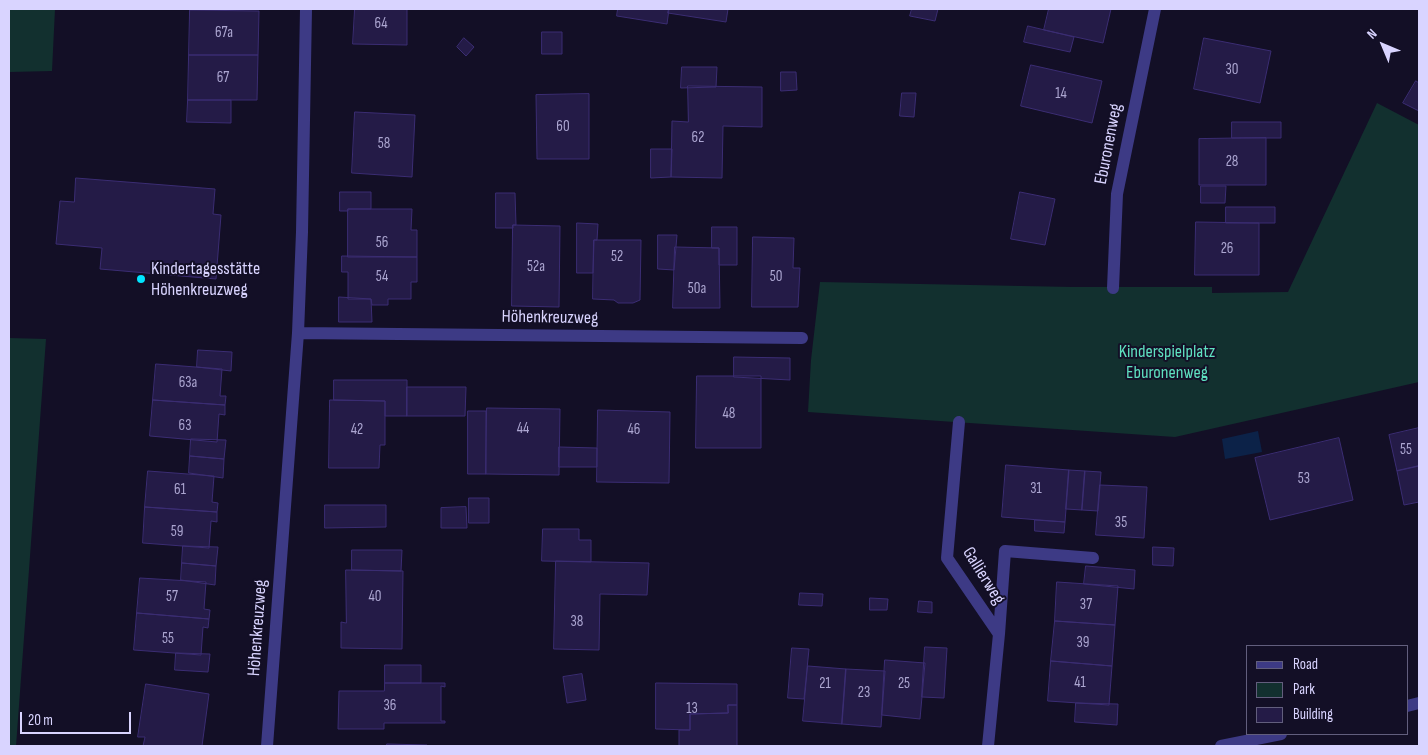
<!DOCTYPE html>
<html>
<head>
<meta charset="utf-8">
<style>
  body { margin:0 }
  #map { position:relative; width:1428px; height:755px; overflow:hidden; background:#130f26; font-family:"Sofia Sans Condensed",sans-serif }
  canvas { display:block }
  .frame { position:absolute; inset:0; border:10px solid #d9d4ff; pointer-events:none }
  .legend { position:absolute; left:1246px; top:645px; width:162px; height:90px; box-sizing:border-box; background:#130f26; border:1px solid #625e7d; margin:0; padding:6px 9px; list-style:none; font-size:15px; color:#d9d4ff }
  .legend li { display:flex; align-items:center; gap:10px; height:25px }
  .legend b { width:25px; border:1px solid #625e7d }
  .north { position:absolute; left:1358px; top:20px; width:50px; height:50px; -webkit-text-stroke:4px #130f26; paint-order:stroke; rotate:315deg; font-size:14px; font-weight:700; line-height:20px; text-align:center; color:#d9d4ff }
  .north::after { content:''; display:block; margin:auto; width:18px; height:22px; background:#d9d4ff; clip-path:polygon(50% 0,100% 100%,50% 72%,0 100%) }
  .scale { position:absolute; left:20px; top:712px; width:111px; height:22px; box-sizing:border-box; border:2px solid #d9d4ff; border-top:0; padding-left:6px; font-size:15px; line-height:18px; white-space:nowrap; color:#d9d4ff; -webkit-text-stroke:4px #130f26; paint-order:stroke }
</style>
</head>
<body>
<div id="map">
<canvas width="1428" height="755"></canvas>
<div class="frame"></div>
<ul class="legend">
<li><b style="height:6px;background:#3d3a85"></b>Road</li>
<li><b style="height:14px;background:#12302f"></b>Park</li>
<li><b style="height:14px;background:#241b47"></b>Building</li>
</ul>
<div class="north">N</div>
<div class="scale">20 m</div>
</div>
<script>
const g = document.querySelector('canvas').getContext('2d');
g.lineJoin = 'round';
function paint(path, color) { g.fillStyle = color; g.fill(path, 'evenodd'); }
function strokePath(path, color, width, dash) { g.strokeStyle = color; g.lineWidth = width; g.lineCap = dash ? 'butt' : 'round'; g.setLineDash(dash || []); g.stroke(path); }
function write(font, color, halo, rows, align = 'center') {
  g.font = font + ' "Sofia Sans Condensed",sans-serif'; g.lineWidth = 4; g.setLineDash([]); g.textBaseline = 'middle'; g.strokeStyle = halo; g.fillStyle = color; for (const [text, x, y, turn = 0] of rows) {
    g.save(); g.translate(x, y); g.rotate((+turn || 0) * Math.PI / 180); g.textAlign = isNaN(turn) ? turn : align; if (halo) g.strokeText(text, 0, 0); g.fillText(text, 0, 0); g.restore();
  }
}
const green = new Path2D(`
  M9 9H55L52 71 9 72Z
  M1377 103 1419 125V382L1175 437 808 412 811 360 820 282 1072 287H1212V293L1288 292Z
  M9 338 46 339 16 746H9Z`);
const water = new Path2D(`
  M1258 431 1262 452 1225 459 1222 439Z`);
const building = new Path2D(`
  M355 9H407V45L353 44Z
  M618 9H669L667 24 617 16Z
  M669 9H728L726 22 668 13Z
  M912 9H938L935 21 910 16Z
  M1049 9H1111L1103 43 1044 30Z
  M190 10 259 11 258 55H189Z
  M1028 26 1074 37 1070 52 1024 42Z
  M542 32H562V54H542Z
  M464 38 474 47 466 56 457 47Z
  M1204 38 1271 51 1260 103 1194 89Z
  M189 55H258L257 100H188Z
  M1031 65 1102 81 1092 123 1021 106Z
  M682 67H717L716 87 681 88Z
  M781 72H796L797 90 781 91Z
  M1416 81 1419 83V111L1403 103Z
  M688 86 762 87V127L723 126 722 178 671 177 672 121 688 122Z
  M902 93H916L914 117 900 116Z
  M589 94V159H537L536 95Z
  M188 100H231V123L187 122Z
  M355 112 415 115 412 177 352 173Z
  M1232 122H1281V138H1232Z
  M1266 138V185H1199V139Z
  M651 149H672L671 177 651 178Z
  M76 178 215 189 213 214 221 215 216 279 100 269 102 248 56 244 60 201 74 202Z
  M1201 186H1226L1225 203H1201Z
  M340 192H371V209H348V211H340Z
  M1020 192 1055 199 1045 245 1011 239Z
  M496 193H515L516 225H513V228H496Z
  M1226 207H1275V223H1226Z
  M348 209H412L411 230H417V257H348Z
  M1196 222 1259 223V275H1195Z
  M577 223 598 224 597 240H594L593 273H577Z
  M513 225 560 226 559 307 512 306Z
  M712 227H737V265H719V248H712Z
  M658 235H677L674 270 658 269Z
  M753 237 794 238 793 268H800L798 307H752Z
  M594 240H641L640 300 633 303H618L614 300 593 299Z
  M675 247 719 248 720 308H673Z
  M342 256 417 257V282H411V299H388V305H372L371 299H348V272H342Z
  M339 297 371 299 372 322H339Z
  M198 350 232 352 231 371 197 367Z
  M734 357 790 358V380L734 377Z
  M156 364 222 369 220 396H226L225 405 153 400Z
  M697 376H761V448H696Z
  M334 380H407V416H385V401L334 400Z
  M407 387H466L465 416H407Z
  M153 400 225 405V415L219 414 217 442 150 436Z
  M330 400 385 401V445H380L379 468H329Z
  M487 408 560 409 559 475 486 474Z
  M598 410 670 412 669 483 597 482Z
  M468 411H486V474H468Z
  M1419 428V466L1397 471 1389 435Z
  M1339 438 1353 500 1270 520 1255 458Z
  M191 439 226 440 224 459 190 456Z
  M559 447 597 448V467H559Z
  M190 456 224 459 223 478 189 473Z
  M1006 465 1069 470 1065 522 1002 517Z
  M1419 466V502L1404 505 1397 471Z
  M1069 470 1085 471 1082 510 1066 509Z
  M148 471 214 476 212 502 218 503 217 512 145 507Z
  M1085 471 1101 472 1098 511 1082 510Z
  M1100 485 1147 487 1144 538 1096 535Z
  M469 498H489V523H469Z
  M325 505H386V527L325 528Z
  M145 507 217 512V522L211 521 209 548 143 543Z
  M466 507 467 528H441V508Z
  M1035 520 1065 522 1064 533 1035 531Z
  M543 529H579V540H591V562L542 561Z
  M183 546 218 547 216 566 182 563Z
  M1153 547 1174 548 1173 566 1153 565Z
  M352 550H402L401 571 352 570Z
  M556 561 649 563 647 595 600 594 599 650 554 649Z
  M182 563 216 566 215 585 181 580Z
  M1086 566 1135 570 1134 589 1084 584Z
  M346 570 403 571 402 649 341 648V622L346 623Z
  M140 578 206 582 204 609 210 610 209 619 137 613Z
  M1057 582 1118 586 1115 625 1055 621Z
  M800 593 823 594 822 606 799 605Z
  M870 598 888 599 887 610H870Z
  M919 601 932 602V613L918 612Z
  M137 613 209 619 208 628 203 627 201 655 134 650Z
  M1055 621 1115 625 1112 666 1051 661Z
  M925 647 947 648 944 698 922 697Z
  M792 648 809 649 804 699 788 698Z
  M176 653 210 654 208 672 175 670Z
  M885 660 925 663 920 719 882 715Z
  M1051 661 1112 666 1109 705 1048 701Z
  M385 665H421V683H385Z
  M808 666 846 669 842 724 803 721Z
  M846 669 885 671 881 727 842 724Z
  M582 674 586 700 567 703 563 677Z
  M385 683H445V687L441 686V721H445V723H384V729H338L339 691H384Z
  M656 683 737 684V705H728V713L690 714V730L656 729Z
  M146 684 209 694 202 746H143L145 737H138Z
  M1076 703 1118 704 1117 725 1075 722Z
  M728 705H737V746H679V730H690V714L728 713Z
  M387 744 427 745V746H387Z`);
const street = new Path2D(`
  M1113 288 1117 194 1155 9
  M298 333 802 338
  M959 422 947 558 999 634 988 746
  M999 634 1005 551 1093 558
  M1407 706 1419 703
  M267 746 298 333 302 232 306 9
  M1221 746 1281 734`);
const markers = [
  [141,279,5,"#00e5ff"]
];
const numberNames = [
  ["64",381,24],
  ["67a",224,33],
  ["30",1232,70],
  ["67",223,78],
  ["14",1061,94],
  ["60",563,127],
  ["62",698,138],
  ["58",384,144],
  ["28",1232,162],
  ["56",382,243],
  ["26",1227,249],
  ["52",617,257],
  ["52a",536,267],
  ["54",382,277],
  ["50",776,277],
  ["50a",697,289],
  ["63a",188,383],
  ["48",729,414],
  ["63",185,426],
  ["44",523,429],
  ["42",357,430],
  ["46",634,430],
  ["55",1406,450],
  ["53",1304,479],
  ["31",1036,489],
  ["61",180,490],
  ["35",1121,523],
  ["59",177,532],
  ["57",172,597],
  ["40",375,597],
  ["37",1086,605],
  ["38",577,622],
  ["55",168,639],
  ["39",1083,643],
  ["41",1080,683],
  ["21",825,684],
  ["25",904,684],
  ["23",864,693],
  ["36",390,706],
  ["13",692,709]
];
const streetNames = [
  ["Eburonenweg",1109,144,-79],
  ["Höhenkreuzweg",550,318,1],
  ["Gallierweg",983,576,58],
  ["Höhenkreuzweg",258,628,-86]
];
const poiNames = [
  ["Kindertagesstätte",151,269],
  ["Höhenkreuzweg",151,290]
];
const parkNames = [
  ["Kinderspielplatz",1167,352],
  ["Eburonenweg",1167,373]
];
paint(green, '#12302f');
paint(water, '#0c2248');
paint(building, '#241b47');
strokePath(building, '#3b2d73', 1);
strokePath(street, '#3d3a85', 12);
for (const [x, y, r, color] of markers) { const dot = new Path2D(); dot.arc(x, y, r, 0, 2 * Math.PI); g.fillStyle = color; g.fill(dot); strokePath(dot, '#130f26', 2); }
write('15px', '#aca6d1', null, numberNames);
write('18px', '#d9d4ff', '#130f26', streetNames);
write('18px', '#d9d4ff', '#130f26', poiNames, 'left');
write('18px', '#5fe0c0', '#130f26', parkNames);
</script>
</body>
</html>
